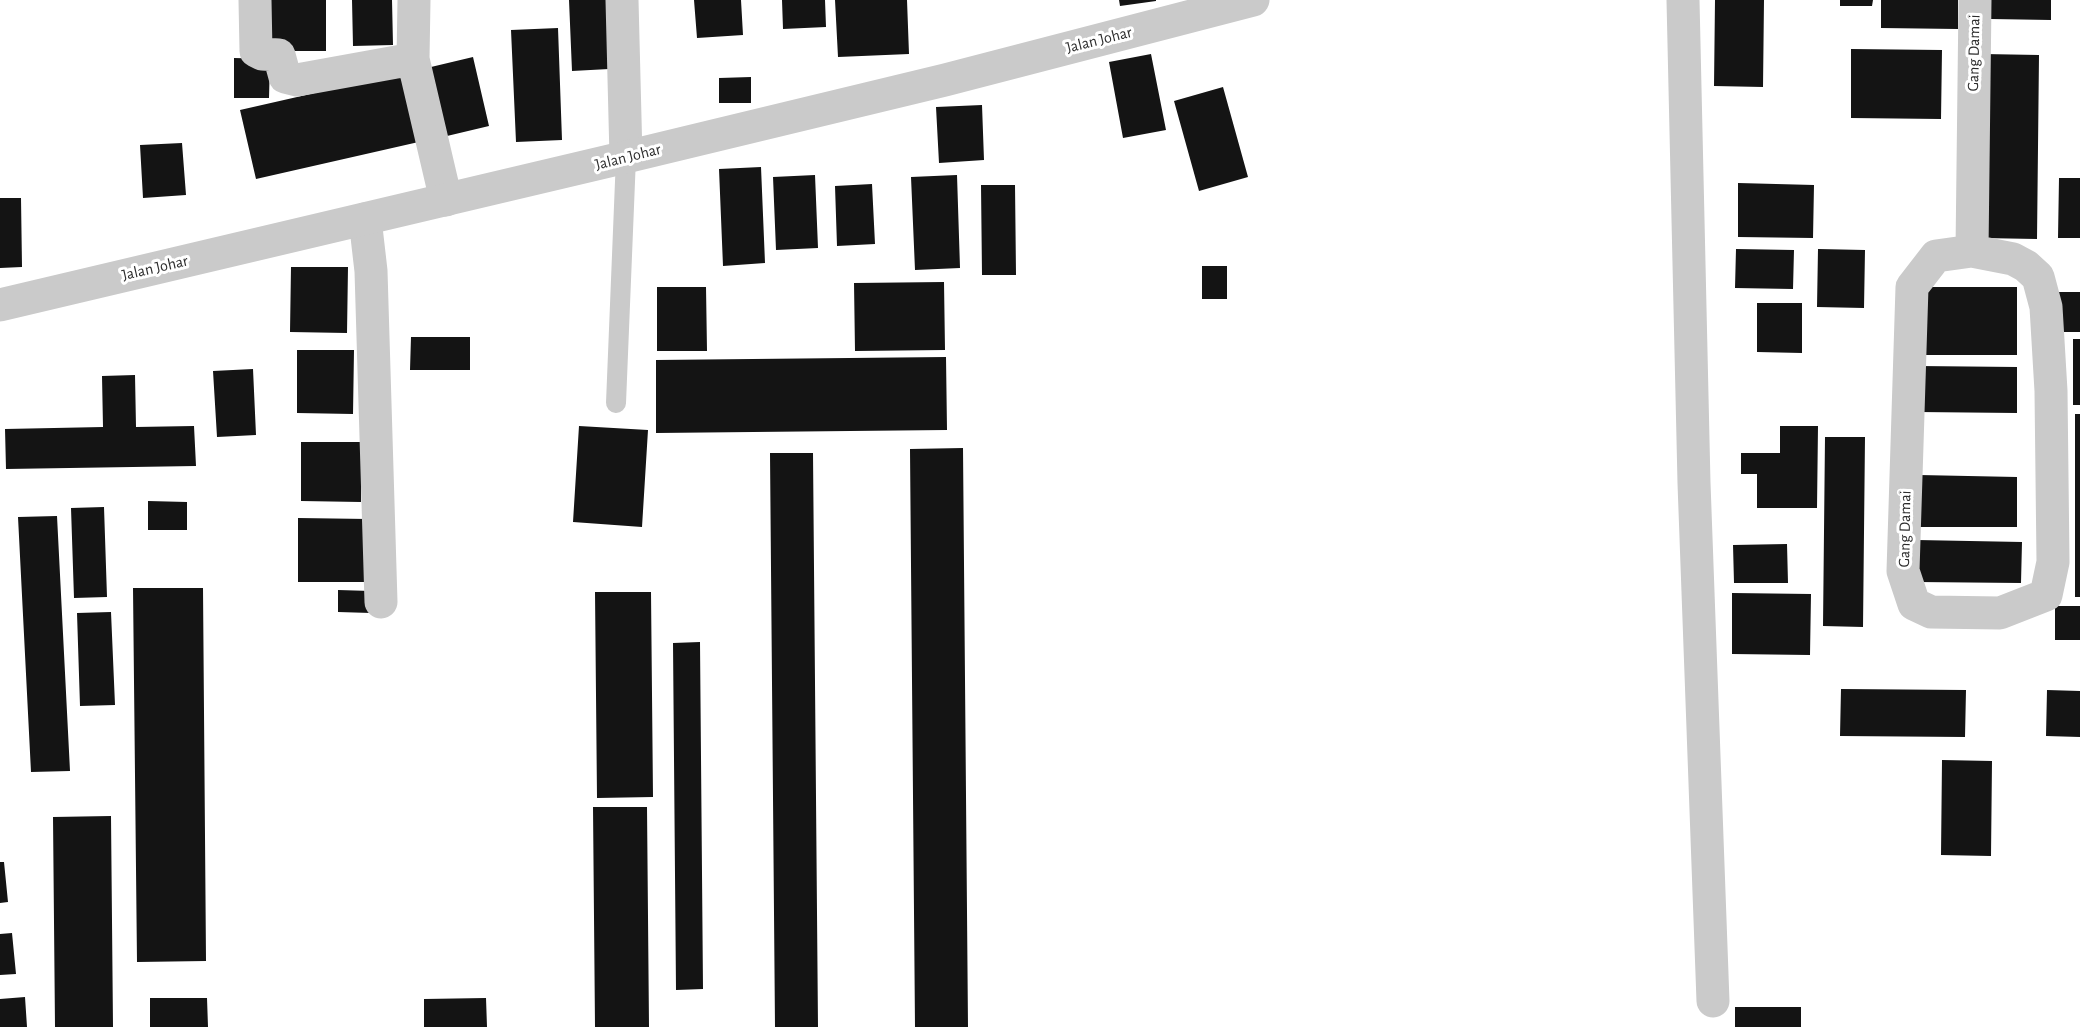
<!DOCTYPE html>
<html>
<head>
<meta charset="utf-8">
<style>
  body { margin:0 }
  canvas { display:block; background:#fff }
</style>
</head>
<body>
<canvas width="2080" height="1027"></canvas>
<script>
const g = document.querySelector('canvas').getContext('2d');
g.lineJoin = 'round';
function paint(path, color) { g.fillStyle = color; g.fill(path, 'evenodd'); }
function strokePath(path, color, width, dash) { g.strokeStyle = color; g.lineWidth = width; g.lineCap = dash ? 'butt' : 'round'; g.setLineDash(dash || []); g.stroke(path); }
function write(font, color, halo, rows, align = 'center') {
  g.font = font + ' "Alegreya Sans",sans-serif'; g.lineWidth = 6; g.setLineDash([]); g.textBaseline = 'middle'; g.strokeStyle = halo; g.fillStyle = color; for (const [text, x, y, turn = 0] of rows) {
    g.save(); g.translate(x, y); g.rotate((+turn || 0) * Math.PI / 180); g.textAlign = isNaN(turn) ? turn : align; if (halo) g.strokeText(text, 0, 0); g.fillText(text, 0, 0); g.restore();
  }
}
const building = new Path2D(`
  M267 0H326V51H267Z
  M352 0H392L393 45 353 46Z
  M569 0H606L609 69 572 71Z
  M694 0H741L743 35 697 38Z
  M782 0H825L826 27 783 29Z
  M835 0H907L909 54 838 57Z
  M1119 0H1156V1L1120 6Z
  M1715 0H1764L1763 87 1714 86Z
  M1840 0H1873L1872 6H1840Z
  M1881 0H1958V29L1881 28Z
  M1991 0H2051V20L1991 19Z
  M558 28 562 140 516 142 511 30Z
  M1851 49 1942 50 1941 119 1851 118Z
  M1151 54 1166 130 1123 138 1109 62Z
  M1983 54 2039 55 2037 239 1981 238Z
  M473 57 489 126 447 136 431 67Z
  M234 58 270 59 269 98H234Z
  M407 72 423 141 256 179 240 110Z
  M751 77V103H719V78Z
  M1223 87 1248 177 1199 191 1174 101Z
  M982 105 984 160 939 163 936 107Z
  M182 143 186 195 143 198 140 145Z
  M761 167 765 263 723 266 719 169Z
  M815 175 818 248 776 250 773 177Z
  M957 175 960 268 915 270 911 177Z
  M2059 178H2080V238H2058Z
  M1738 183 1814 185 1813 238 1738 237Z
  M872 184 875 244 837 246 835 186Z
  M981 185H1015L1016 275H982Z
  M0 198H21L22 267 0 268Z
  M1736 249 1794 250 1793 289 1735 288Z
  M1818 249 1865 250 1864 308 1817 307Z
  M1202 266H1227V299H1202Z
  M291 267H348L347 333 290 332Z
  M944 282 945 350 855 351 854 283Z
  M657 287H706L707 351H657Z
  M1917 287H2017V355H1917Z
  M2056 292H2080V332H2055Z
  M1757 303H1802V353L1757 352Z
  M411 337H470V370H410Z
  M2073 339H2080V405H2073Z
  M297 350H354L353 414 297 413Z
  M946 357 947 430 656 433V360Z
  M1918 366 2017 367V413L1918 412Z
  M253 369 256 435 217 437 213 371Z
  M135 375 136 427 194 426 196 466 6 469 5 429 103 427 102 376Z
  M2075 414H2080V597H2075Z
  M579 426 648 430 642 527 573 522Z
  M1780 426H1818L1817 508H1757V474H1741V453H1780Z
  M1825 437H1865L1863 627 1823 626Z
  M301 442H361V502L301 501Z
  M963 448 968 1027H915L910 449Z
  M770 453H813L818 1027H775Z
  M1919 475 2017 477V527H1918Z
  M148 501 187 502V530H148Z
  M104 507 107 597 74 598 71 508Z
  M57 516 70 771 31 772 18 517Z
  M298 518 368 519 367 582H298Z
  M1917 540 2022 542 2021 583 1917 582Z
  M1787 544 1788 583H1734L1733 545Z
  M133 588H203L206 961 137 962Z
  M338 590 371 591V613L338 612Z
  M595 592H651L653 797 597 798Z
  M1732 593 1811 594 1810 655 1732 654Z
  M2055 606H2080V640H2055Z
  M111 612 115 705 80 706 77 613Z
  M700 642 703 989 676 990 673 643Z
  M1841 689 1966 690 1965 737 1840 736Z
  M2047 690 2080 691V737L2046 736Z
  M1942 760 1992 761 1991 856 1941 855Z
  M593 807H647L649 1027H595Z
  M111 816 113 1027H55L53 817Z
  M0 862H4L8 902 0 903Z
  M12 933 16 974 0 975V934Z
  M25 997 27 1027H0V999Z
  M150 998H207L208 1027H150Z
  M486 998 487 1027H424V999Z
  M1735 1007H1801V1027H1735Z`);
const service = new Path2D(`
  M616 403 626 157`);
const minor = new Path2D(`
  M255 0 256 51 262 54 279 55 285 77 297 80 413 59
  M414 0 413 59 446 200
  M622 0 626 157
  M1683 0 1694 483 1713 1001
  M365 219 371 271 381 602
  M1972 251 2013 259 2026 266 2038 277 2046 307 2051 391 2053 562 2046 595 2000 613 1931 612 1914 604 1903 571 1912 287 1936 256 1972 251 1975 0`);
const tertiary = new Path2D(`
  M0 305 626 157 945 80 1253 0`);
const streetNames = [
  ["Jalan Johar",1099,40,-14],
  ["Gang Damai",1974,53,-89],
  ["Jalan Johar",628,157,-14],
  ["Jalan Johar",155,268,-13],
  ["Gang Damai",1905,529,-89]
];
paint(building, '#141414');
strokePath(service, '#cacaca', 20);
strokePath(minor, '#cacaca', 33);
strokePath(tertiary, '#cacaca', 33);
write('16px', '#2d2d2d', '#fff', streetNames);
</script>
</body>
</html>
